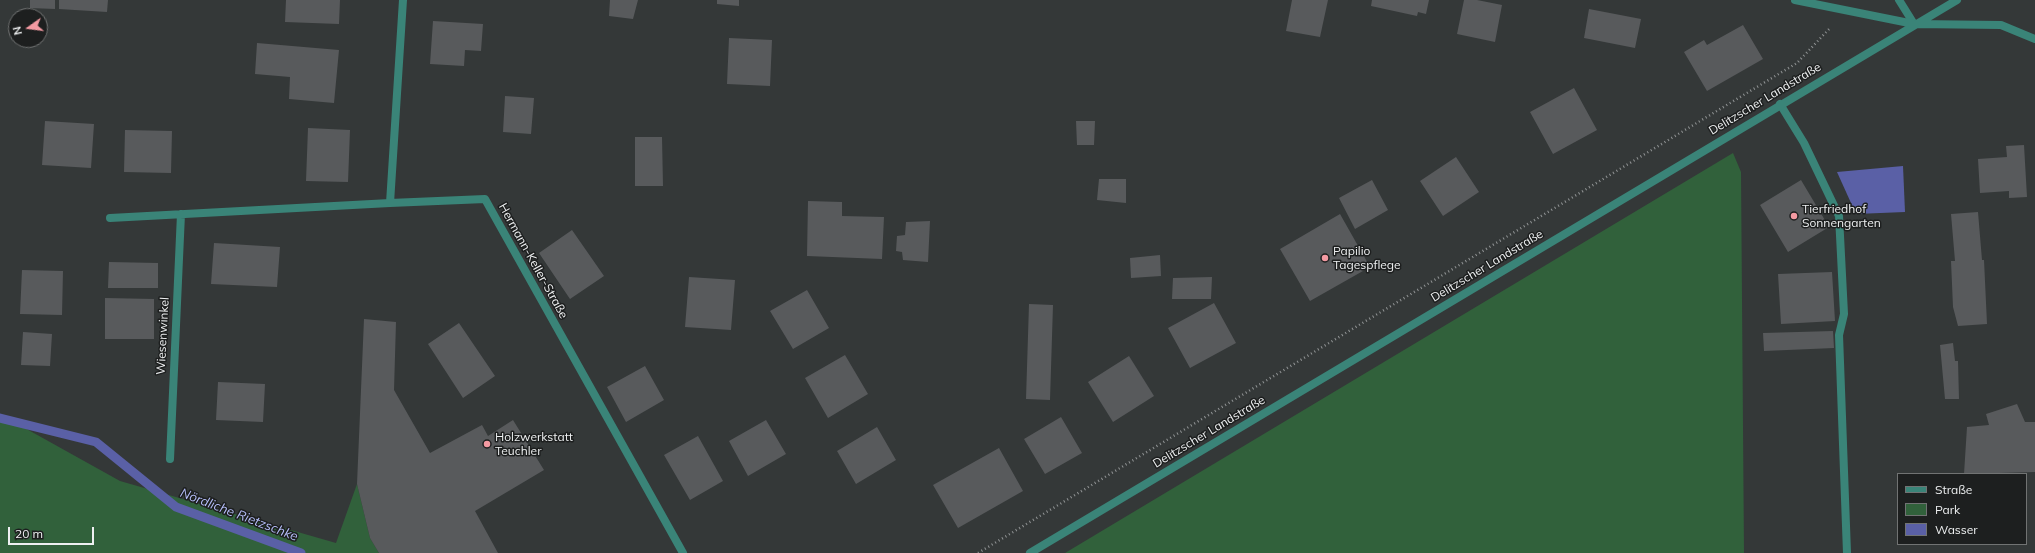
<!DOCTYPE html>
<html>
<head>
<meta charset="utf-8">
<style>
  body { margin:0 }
  #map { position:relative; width:2035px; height:553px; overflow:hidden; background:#343838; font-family:Mulish,sans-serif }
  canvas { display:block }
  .legend { position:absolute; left:1897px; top:473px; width:130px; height:72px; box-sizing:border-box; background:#1d1f1f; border:1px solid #717373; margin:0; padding:5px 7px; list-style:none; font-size:12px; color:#eef0f1 }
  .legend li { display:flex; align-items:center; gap:8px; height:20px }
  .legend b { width:20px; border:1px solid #717373 }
  .north { position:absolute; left:8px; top:8px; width:40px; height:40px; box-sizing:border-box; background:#1d1f1f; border:1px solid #717373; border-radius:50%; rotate:256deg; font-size:11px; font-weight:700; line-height:16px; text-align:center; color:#eef0f1 }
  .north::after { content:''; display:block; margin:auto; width:14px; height:18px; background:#f49aa2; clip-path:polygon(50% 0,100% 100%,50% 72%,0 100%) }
  .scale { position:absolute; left:8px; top:527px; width:86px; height:18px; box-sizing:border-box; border:2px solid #eef0f1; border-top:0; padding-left:5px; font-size:12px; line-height:14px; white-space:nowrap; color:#eef0f1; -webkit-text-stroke:3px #1d1f1f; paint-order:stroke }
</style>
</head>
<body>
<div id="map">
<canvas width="2035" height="553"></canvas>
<ul class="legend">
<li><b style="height:5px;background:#3a8478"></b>Straße</li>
<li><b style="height:11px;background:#31613b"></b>Park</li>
<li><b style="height:11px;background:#5a60a6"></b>Wasser</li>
</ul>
<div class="north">N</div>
<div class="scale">20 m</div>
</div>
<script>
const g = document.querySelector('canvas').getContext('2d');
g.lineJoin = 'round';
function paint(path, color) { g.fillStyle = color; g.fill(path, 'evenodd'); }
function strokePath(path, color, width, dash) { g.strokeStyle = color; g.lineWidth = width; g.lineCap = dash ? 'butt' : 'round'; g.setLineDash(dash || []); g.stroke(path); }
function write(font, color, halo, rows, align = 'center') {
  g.font = font + ' Mulish,sans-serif'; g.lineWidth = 3; g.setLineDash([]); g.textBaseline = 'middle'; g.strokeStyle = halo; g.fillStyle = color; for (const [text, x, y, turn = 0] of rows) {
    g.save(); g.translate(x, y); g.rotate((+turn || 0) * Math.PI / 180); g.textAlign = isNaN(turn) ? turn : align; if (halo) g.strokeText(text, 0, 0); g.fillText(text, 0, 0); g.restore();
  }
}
const green = new Path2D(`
  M1733 153 1741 172 1744 553H1065Z
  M0 420 23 427 120 481 336 543 357 484 370 538 379 553H0Z`);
const water = new Path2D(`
  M1903 166 1905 212 1856 214 1837 172Z`);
const stream = new Path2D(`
  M0 418 96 442 176 507 301 553`);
const building = new Path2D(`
  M30 0H55V9L30 8Z
  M59 0H108L107 12 59 9Z
  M286 0H340L339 24 285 22Z
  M610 0H638L633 19 609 16Z
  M717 0H739V6L717 4Z
  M1292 0H1328L1320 37 1286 31Z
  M1372 0H1429L1426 14 1418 12 1417 16 1371 6Z
  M1464 0H1477L1502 5 1495 42 1457 34Z
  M1589 9 1641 19 1635 48 1584 38Z
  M433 21 483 24 481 51 465 50 464 66 430 64Z
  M1743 25 1763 59 1707 91 1684 52 1704 40 1707 45Z
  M729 38 772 40 770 86 727 84Z
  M257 43 339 50 334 103 289 99 290 77 255 74Z
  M1574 88 1597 130 1553 154 1530 112Z
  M505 96 534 98 531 134 503 132Z
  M45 121 94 124 91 168 42 165Z
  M1076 121H1095L1094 145H1077Z
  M308 128 350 130 348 182 306 181Z
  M125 130 172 131 171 173 124 172Z
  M635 137H662L663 186H635Z
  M2024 145 2027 197 2009 198V191L1980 193 1978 159 2007 157 2006 146Z
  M1456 157 1479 192 1443 216 1420 181Z
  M1099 179H1126V203L1097 200Z
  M1372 180 1388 210 1355 229 1339 198Z
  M1801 180 1829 227 1788 252 1760 205Z
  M808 201 842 202V216L884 217 882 259 807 256Z
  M1978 212 1982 260H1984L1987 324 1958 326 1953 307 1951 261H1955L1951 214Z
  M1340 214 1370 267 1310 301 1280 249Z
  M930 221 928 262 903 260 902 252 896 251 897 236 905 235 906 222Z
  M572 230 604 276 570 299 539 253Z
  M214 243 280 247 277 287 211 284Z
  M1160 255 1161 276 1131 278 1130 258Z
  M109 262 158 263V288H108Z
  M22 270 63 271 62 315 20 314Z
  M1832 272 1835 321 1781 324 1778 274Z
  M689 277 735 280 731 330 685 327Z
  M1212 277 1211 299H1172L1173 278Z
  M807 290 829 328 793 349 770 311Z
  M105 298 154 299V339H105Z
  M1214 303 1236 343 1190 368 1168 328Z
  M1029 304 1053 305 1050 400 1026 399Z
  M364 319 396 322 394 390 430 453 482 425 488 436 513 420 544 470 475 511 498 553H379L370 538 357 484Z
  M459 323 495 376 463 398 428 344Z
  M1833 331 1834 348 1764 351 1763 333Z
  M23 332 52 334 50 366 21 365Z
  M1953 343 1955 361H1958L1959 399H1945L1940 345Z
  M845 355 868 394 828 418 805 378Z
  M1129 356 1154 396 1113 422 1088 382Z
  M645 366 664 400 626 422 607 387Z
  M218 382 265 384 263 422 216 420Z
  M2017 404 2025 422H2035V472L1964 474 1967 427 1989 425 1986 414Z
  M1061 417 1082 453 1045 474 1024 439Z
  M766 420 786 454 748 476 729 441Z
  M877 427 896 460 856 484 837 451Z
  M698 436 723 481 690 500 664 455Z
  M999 448 1023 491 958 528 933 485Z`);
const path = new Path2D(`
  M978 553 1797 63 1831 27`);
const service = new Path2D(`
  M1780 104 1804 143 1839 216 1844 314 1839 335 1847 553`);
const minor = new Path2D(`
  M403 0 390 203 485 199 683 553
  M1899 0 1914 24
  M110 218 390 203
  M170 459 181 214`);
const tertiary = new Path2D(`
  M1795 0 1914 24 2001 25 2035 39
  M1030 553 1957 0`);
const markers = [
  [1794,216,4,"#f49aa2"],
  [1325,258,4,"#f49aa2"],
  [487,444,4,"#f49aa2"]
];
const streetNames = [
  ["Delitzscher Landstraße",1765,99,-31],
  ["Hermann-Keller-Straße",533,261,61],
  ["Delitzscher Landstraße",1487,266,-31],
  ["Wiesenwinkel",163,336,-87],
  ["Delitzscher Landstraße",1209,432,-31]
];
const poiNames = [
  ["Tierfriedhof",1802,209],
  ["Sonnengarten",1802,223],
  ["Papilio",1333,251],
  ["Tagespflege",1333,265],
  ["Holzwerkstatt",495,437],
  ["Teuchler",495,451]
];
const waterNames = [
  ["Nördliche Rietzschke",239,515,21]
];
paint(green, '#31613b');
paint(water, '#5a60a6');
strokePath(stream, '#5a60a6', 9);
paint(building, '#585a5c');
strokePath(path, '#919495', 2.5, [1, 3]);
strokePath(service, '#3a8478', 8);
strokePath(minor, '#3a8478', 8);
strokePath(tertiary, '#3a8478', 8);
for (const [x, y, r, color] of markers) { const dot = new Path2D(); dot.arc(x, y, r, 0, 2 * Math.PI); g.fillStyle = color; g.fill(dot); strokePath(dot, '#1d1f1f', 1.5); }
write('12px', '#eef0f1', '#1d1f1f', streetNames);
write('12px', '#eef0f1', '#1d1f1f', poiNames, 'left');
write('italic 13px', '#b6bffa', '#1d1f1f', waterNames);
</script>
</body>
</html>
